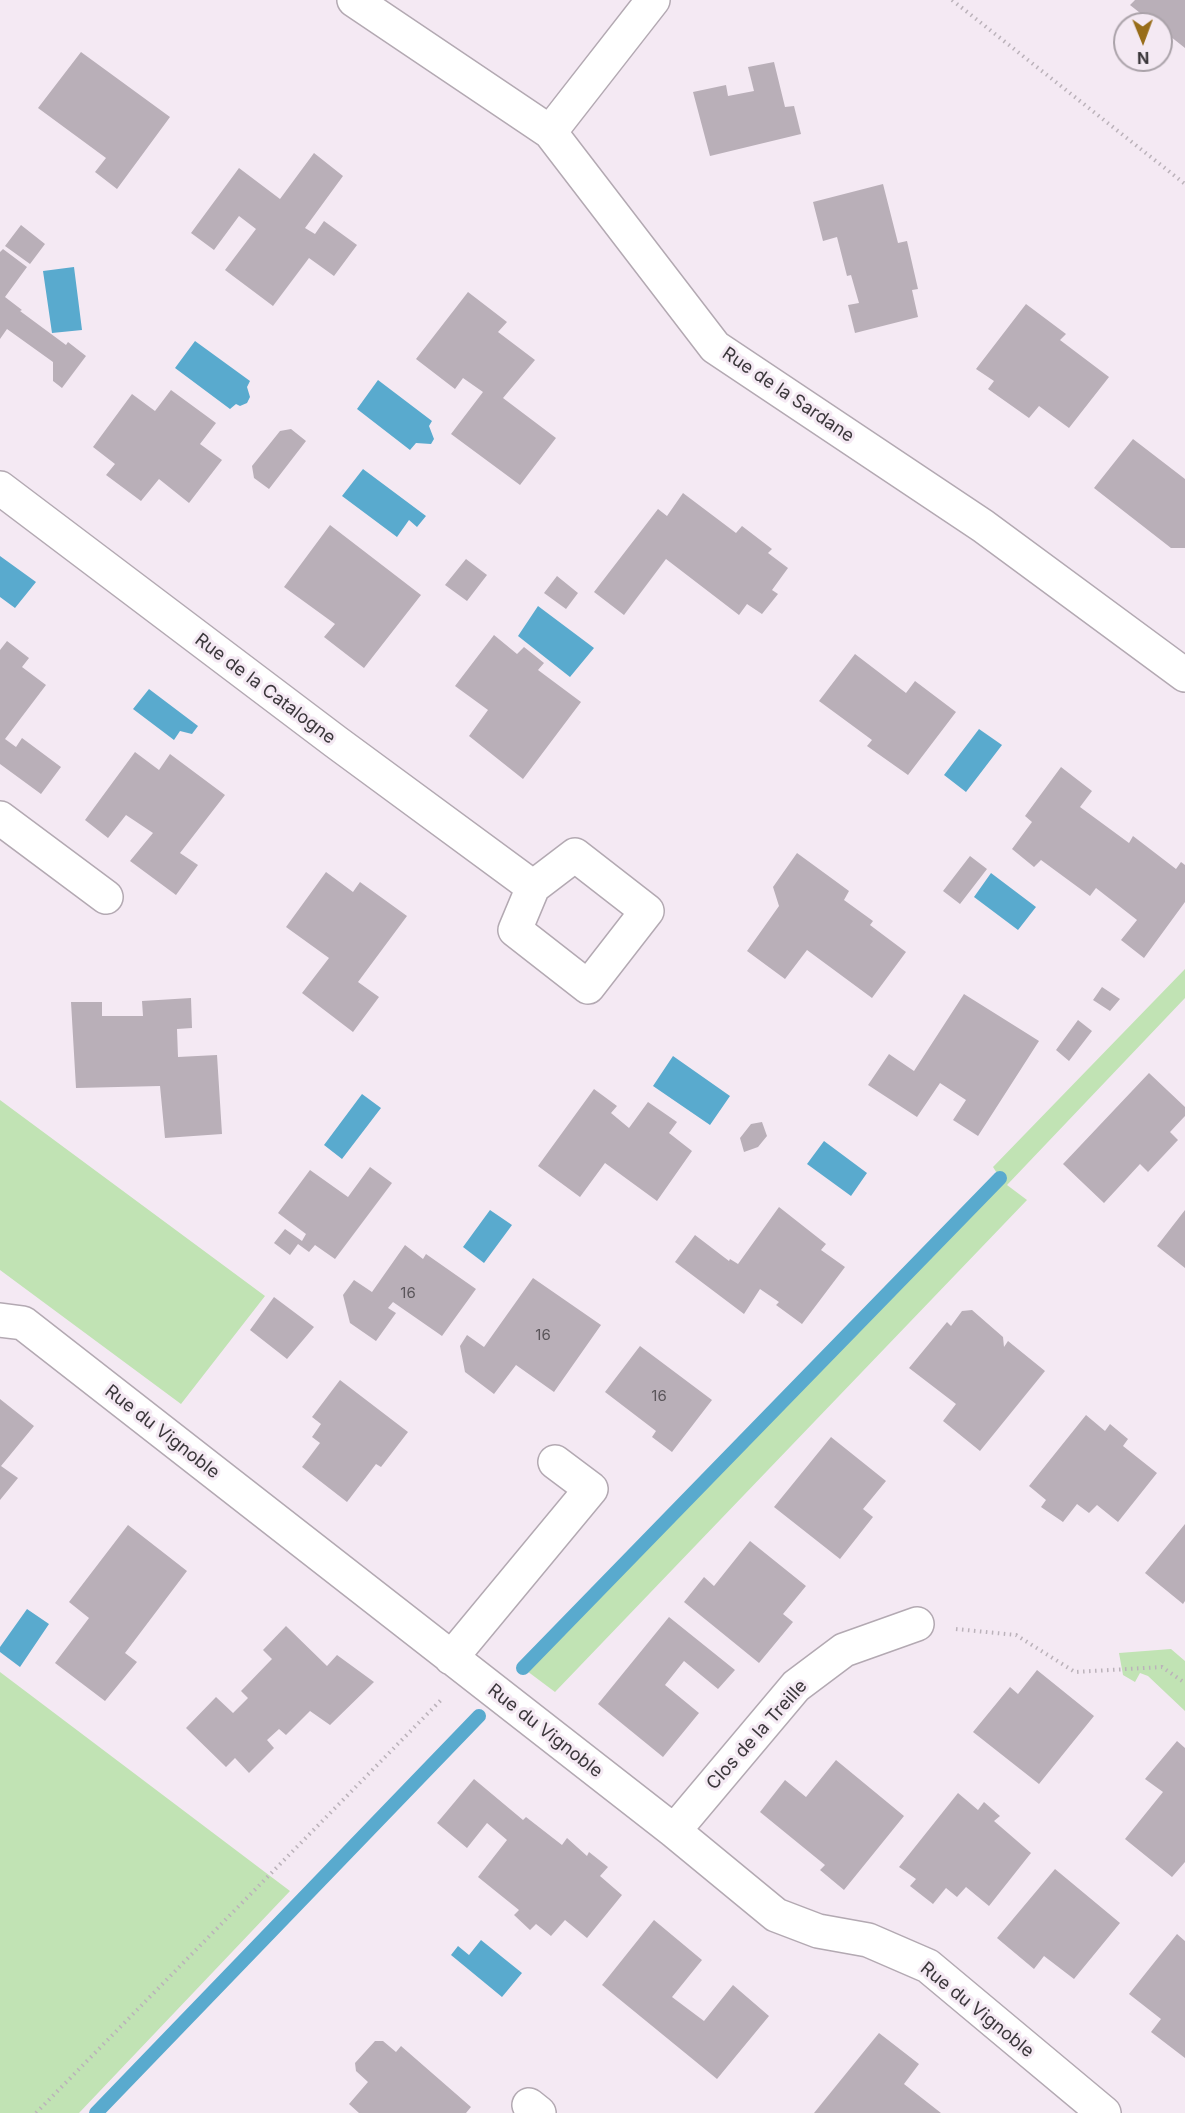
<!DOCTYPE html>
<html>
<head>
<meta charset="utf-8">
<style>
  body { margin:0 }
  #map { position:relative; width:1185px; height:2113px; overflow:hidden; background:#f4e9f3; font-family:Inter,sans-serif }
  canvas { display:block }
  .north { position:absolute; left:1113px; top:12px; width:60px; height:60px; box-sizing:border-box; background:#f4e9f3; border:2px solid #aaa2a9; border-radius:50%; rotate:179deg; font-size:16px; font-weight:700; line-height:24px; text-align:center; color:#3b373b }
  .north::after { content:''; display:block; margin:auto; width:21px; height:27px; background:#986d1a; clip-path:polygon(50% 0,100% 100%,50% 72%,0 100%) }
</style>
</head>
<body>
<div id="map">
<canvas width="1185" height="2113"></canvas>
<div class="north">N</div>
</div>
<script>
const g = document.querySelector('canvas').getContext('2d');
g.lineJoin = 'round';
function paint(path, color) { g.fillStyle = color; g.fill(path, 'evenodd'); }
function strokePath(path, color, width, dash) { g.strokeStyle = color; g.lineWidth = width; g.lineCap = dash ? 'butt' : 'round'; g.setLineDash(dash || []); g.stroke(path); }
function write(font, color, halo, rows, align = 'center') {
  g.font = font + ' Inter,sans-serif'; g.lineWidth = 6; g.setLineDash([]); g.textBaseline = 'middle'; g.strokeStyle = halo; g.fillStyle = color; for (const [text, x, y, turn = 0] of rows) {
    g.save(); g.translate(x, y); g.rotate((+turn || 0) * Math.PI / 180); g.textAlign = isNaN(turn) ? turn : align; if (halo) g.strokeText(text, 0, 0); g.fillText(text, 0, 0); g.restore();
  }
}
const green = new Path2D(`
  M1185 969V998L1007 1185 1027 1200 555 1692 523 1668 1000 1178 993 1167Z
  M0 1100 265 1296 181 1404 0 1270Z
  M1171 1649 1185 1661V1711L1148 1676 1140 1673 1135 1682 1123 1675 1119 1653Z
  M0 1672 290 1891 79 2113H0Z`);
const water = new Path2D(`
  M74 267 82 330 52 333 43 271Z
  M195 341 250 381 247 387 250 397 247 403 240 406 236 404 230 409 175 368Z
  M378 380 432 421 429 426 434 439 431 444 416 443 410 450 357 409Z
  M363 469 426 516 417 527 409 520 397 537 342 496Z
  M0 556 36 582 15 608 0 597Z
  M538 606 594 648 570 677 518 636Z
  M149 689 198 726 192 734 180 731 174 740 133 709Z
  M979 729 1002 745 966 792 944 775Z
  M991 873 1036 907 1018 930 974 897Z
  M673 1056 730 1096 710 1125 653 1086Z
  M362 1094 381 1108 342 1159 324 1145Z
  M824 1141 867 1173 851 1196 807 1164Z
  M490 1210 512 1225 484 1263 463 1247Z
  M27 1609 49 1624 20 1667 0 1652V1647Z
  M481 1940 522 1973 502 1997 451 1955 458 1946 469 1955Z`);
const stream = new Path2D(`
  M523 1668 1000 1178
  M96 2113 479 1716`);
const building = new Path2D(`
  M1135 0H1185V48L1161 29V24H1154L1130 5Z
  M81 52 170 117 117 189 95 172 106 158 38 108Z
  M774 62 785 107 794 106 801 134 710 156 693 92 726 85 728 96 754 91 748 67Z
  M314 153 343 176 305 228 315 234 324 221 357 245 334 276 309 258 273 306 225 270 256 229 239 216 214 250 191 233 239 168 280 199Z
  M883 184 898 243 907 241 918 289 912 290 918 317 855 333 848 305 859 303 851 275 847 276 837 237 823 241 813 202Z
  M21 225 45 244 30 264 5 246Z
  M3 249 27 267 5 297 22 310 20 311 66 345 68 342 86 356 62 388 53 381V362L7 329 0 339V252Z
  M468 292 507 322 498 332 535 360 503 398 556 438 520 485 451 434 483 392 463 378 455 389 416 359Z
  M1026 304 1066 334 1060 340 1109 377 1069 428 1039 406 1029 418 988 389 994 381 976 369Z
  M171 390 216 423 200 444 222 460 189 503 159 479 141 501 106 475 115 464 93 447 132 394 155 411Z
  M291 429 306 441 269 489 254 478 252 466 280 431Z
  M1133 439 1185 479V548H1171L1094 488Z
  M683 493 736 533 742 526 772 549 768 553 788 568 772 590 778 594 762 614 747 604 739 615 666 559 624 615 594 592 658 509 667 516Z
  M330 525 421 595 364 668 324 637 335 624 284 587Z
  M466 559 487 575 467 601 445 585Z
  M557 576 578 593 566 609 544 593Z
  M494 635 517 654 524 647 544 663 538 670 581 702 523 779 469 736 488 710 455 686Z
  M7 641 29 658 22 667 46 685 5 739 16 747 22 738 61 767 41 794 0 764V650Z
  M855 654 906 693 915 681 956 712 908 775 867 746 872 740 819 701Z
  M135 752 159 770 170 754 225 795 180 853 198 865 176 895 130 861 153 833 126 815 108 838 85 820Z
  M1061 767 1092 791 1080 807 1129 843 1133 836 1176 869 1181 862 1185 865V902L1144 958 1121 940 1137 920 1096 888 1090 896 1041 860 1034 867 1012 849 1032 822 1025 816Z
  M797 853 849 891 844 900 873 921 870 925 906 952 872 998 807 950 785 979 747 951 779 906 773 887Z
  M970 856 987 869 960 904 943 891Z
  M326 872 353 892 360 882 407 916 358 982 379 997 353 1032 302 993 329 958 286 927Z
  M1102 987 1120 999 1110 1011 1093 1000Z
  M964 994 1039 1041 978 1136 953 1120 966 1100 940 1083 917 1117 868 1085 889 1054 914 1071Z
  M191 998 192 1028 177 1029 178 1057 217 1055 222 1134 165 1138 160 1086 76 1088 71 1002H102V1016H143L142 1001Z
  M1078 1020 1092 1031 1069 1061 1056 1050Z
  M1149 1073 1185 1107V1116L1170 1132 1178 1140 1148 1172 1140 1164 1104 1203 1063 1164Z
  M594 1089 617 1106 611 1113 629 1128 648 1102 677 1122 669 1133 692 1151 657 1201 605 1163 580 1197 538 1166Z
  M762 1122 767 1136 758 1147 744 1152 740 1138 751 1124Z
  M370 1167 392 1183 335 1259 315 1245 309 1252 298 1244 290 1255 274 1243 285 1229 302 1241 306 1234 278 1213 310 1170 348 1197Z
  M779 1207 826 1244 821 1250 845 1267 802 1324 776 1305 779 1302 760 1289 744 1314 675 1262 695 1235 729 1261 730 1259 738 1264Z
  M1185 1210V1268L1157 1246Z
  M405 1245 423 1259 426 1254 476 1289 442 1336 393 1302 388 1308 396 1313 376 1341 350 1323 343 1295 354 1280 372 1292Z
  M533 1278 601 1325 554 1392 516 1365 494 1394 465 1372 460 1346 467 1335 484 1347Z
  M274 1297 314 1327 287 1359 250 1330Z
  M972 1310 1003 1337 1004 1347 1008 1341 1045 1371 980 1451 943 1421 956 1404 909 1368 947 1322 951 1326 962 1311Z
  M640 1346 712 1400 672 1452 652 1437 656 1431 605 1392Z
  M340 1380 408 1432 381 1467 376 1464 347 1502 302 1467 320 1443 312 1437 321 1424 312 1417Z
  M0 1399 34 1426 1 1466 18 1478 0 1500Z
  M1086 1415 1105 1431 1110 1424 1128 1439 1123 1446 1157 1473 1118 1522 1097 1505 1089 1513 1077 1504 1063 1522 1041 1507 1046 1500 1029 1486Z
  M831 1437 886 1481 863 1509 873 1517 840 1559 774 1507Z
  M1185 1524V1601L1183 1604 1145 1573Z
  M128 1525 187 1571 125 1653 137 1662 105 1701 55 1663 89 1618 69 1602Z
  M750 1541 806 1586 783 1614 793 1622 759 1663 684 1602 704 1577 714 1586Z
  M669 1617 735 1670 718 1689 684 1661 665 1685 699 1713 663 1757 598 1704Z
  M286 1626 327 1666 337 1655 374 1682 330 1725 310 1711 286 1735 279 1729 267 1740 274 1748 249 1773 235 1758 226 1767 186 1728 216 1697 233 1713 248 1698 241 1691 272 1659 263 1650Z
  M1037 1670 1094 1716 1039 1784 973 1732 1010 1687 1018 1694Z
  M1177 1741 1185 1748V1862L1172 1877 1125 1839 1163 1792 1145 1779Z
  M836 1760 904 1816 844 1890 820 1870 825 1865 760 1812 785 1780 806 1797Z
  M474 1779 523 1820 526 1817 562 1845 567 1838 587 1856 589 1852 608 1867 600 1876 622 1895 587 1938 565 1920 551 1936 536 1924 530 1930 514 1915 519 1910 478 1877 507 1840 487 1823 467 1848 437 1823Z
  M958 1793 978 1810 984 1802 1000 1816 994 1821 1031 1853 989 1906 966 1887 957 1897 946 1888 933 1904 910 1886 916 1879 899 1867Z
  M1055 1869 1120 1923 1074 1979 1044 1956 1034 1969 997 1938Z
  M654 1920 702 1960 672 1997 704 2021 733 1985 769 2016 717 2079 602 1985Z
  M1177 1934 1185 1941V2058L1151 2032 1161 2019 1129 1994Z
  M879 2033 919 2064 904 2084 941 2113H814Z
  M375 2041H383L396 2052 401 2046 471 2107 466 2113H359L349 2104 368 2082 356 2071 355 2063Z`);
const path = new Path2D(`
  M952 0 1185 184
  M956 1629 1016 1635 1075 1672 1162 1667 1185 1683
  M36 2113 441 1700`);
const minor = new Path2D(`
  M354 0 550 132 715 347 983 526 1185 675
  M550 132 653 0
  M0 488 336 742 533 887
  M0 818 106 897
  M575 855 647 911 588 987 515 930 533 887Z
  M0 1320 23 1323 674 1831 776 1915 818 1931 868 1940 928 1966 1104 2113
  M451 1658 591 1489 555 1462
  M674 1831 796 1686 844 1650 917 1624
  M529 2105 539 2113`);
const numberNames = [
  ["16",408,1293],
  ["16",543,1335],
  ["16",659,1396]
];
const streetNames = [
  ["Rue de la Sardane",788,395,34],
  ["Rue de la Catalogne",265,689,37],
  ["Rue du Vignoble",162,1432,38],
  ["Rue du Vignoble",545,1731,38],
  ["Clos de la Treille",757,1735,-48],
  ["Rue du Vignoble",977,2010,39]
];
paint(green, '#c1e3b4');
paint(water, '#59aace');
strokePath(stream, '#59aace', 14);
paint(building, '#b9afb8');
strokePath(minor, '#b3a9b2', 36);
strokePath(path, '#bbb2ba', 4, [1.5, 4.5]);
strokePath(minor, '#fff', 33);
write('15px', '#5a555a', null, numberNames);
write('18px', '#3b373b', '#f4e9f3', streetNames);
</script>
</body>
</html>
